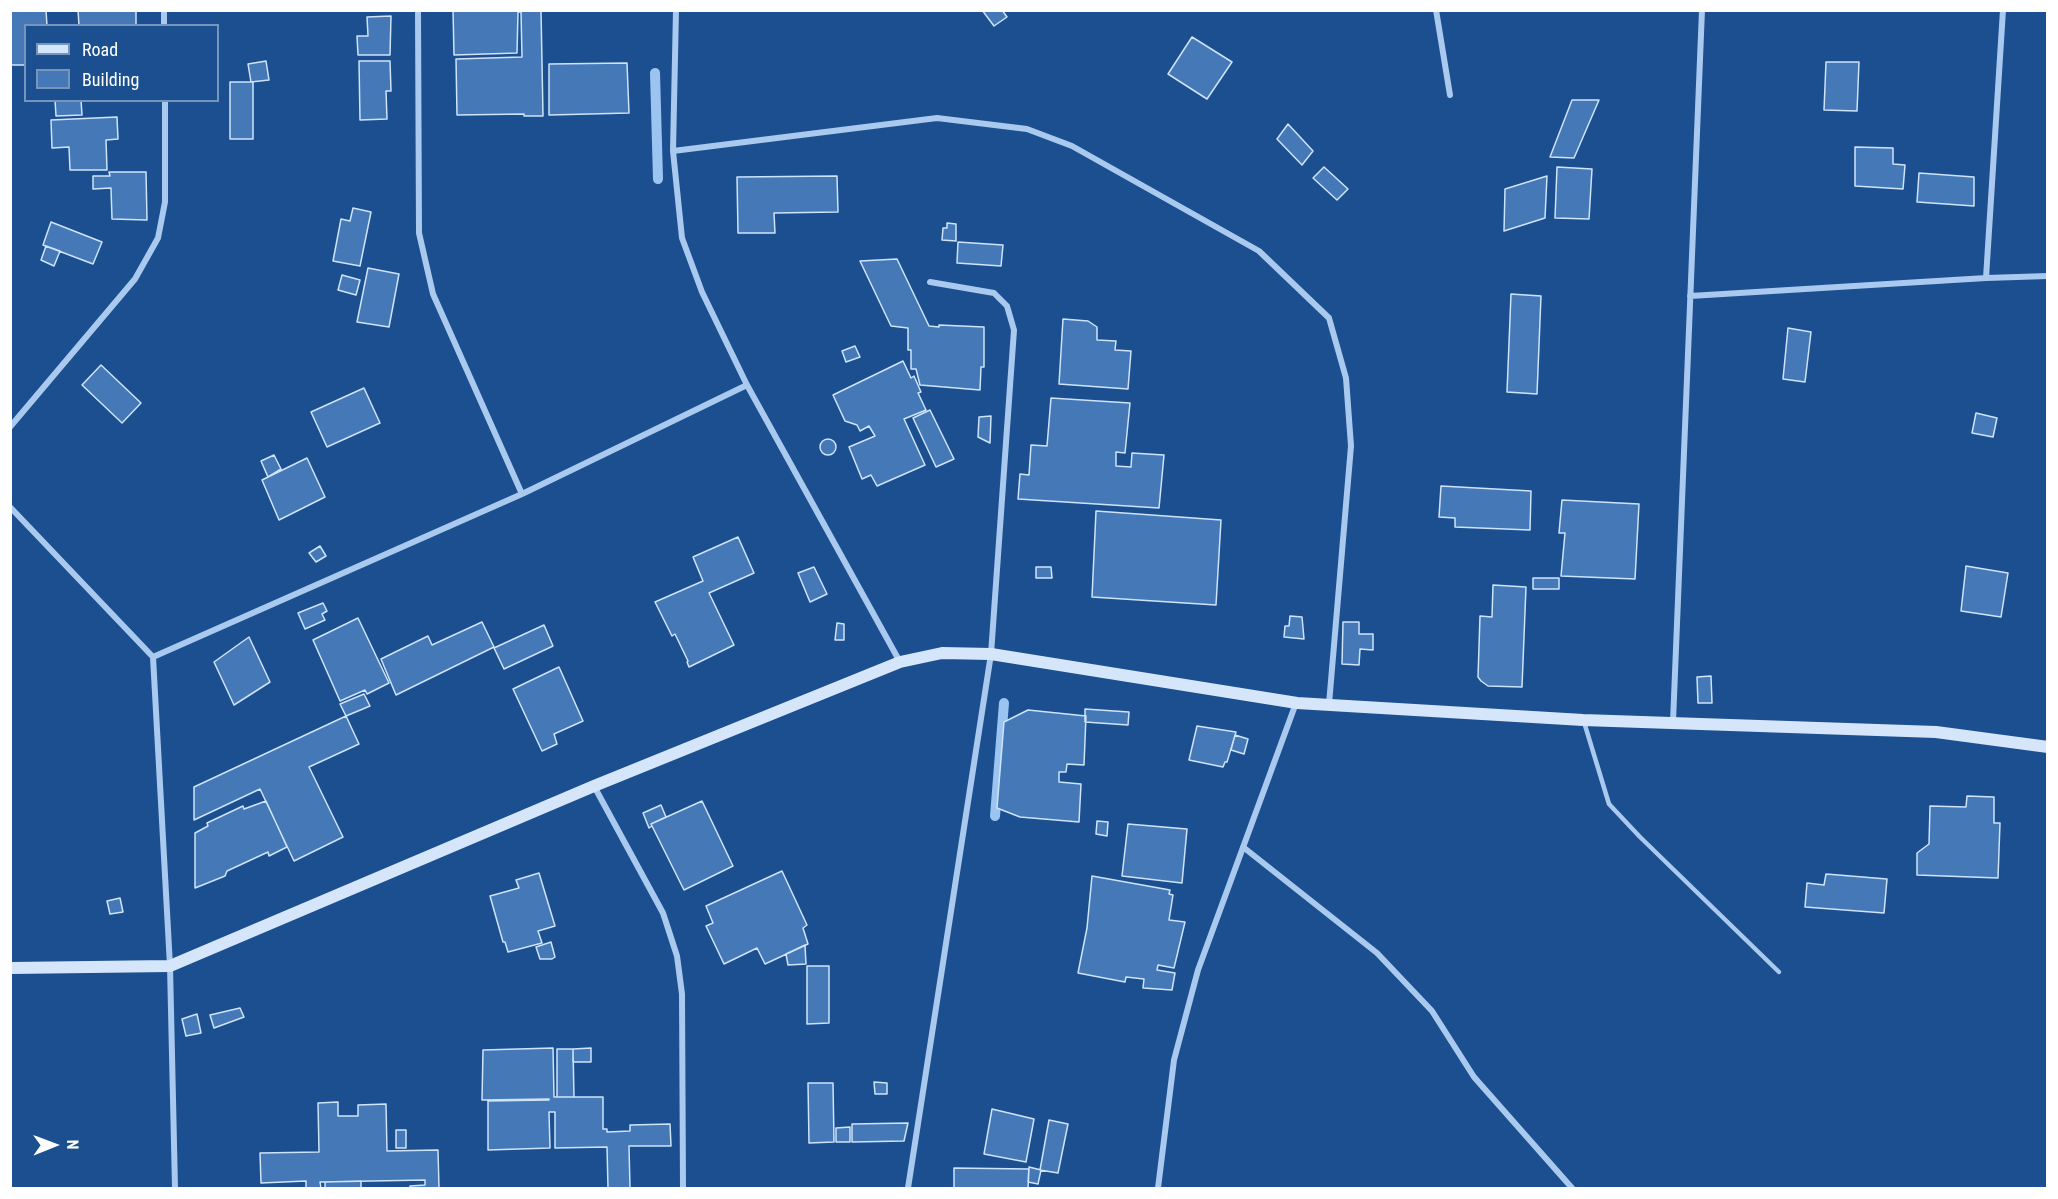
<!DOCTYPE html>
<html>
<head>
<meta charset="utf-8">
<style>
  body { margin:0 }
  #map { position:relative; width:2058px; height:1199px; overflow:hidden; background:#1b4f8f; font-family:"Roboto Condensed",sans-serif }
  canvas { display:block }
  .frame { position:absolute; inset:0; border:12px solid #fff; pointer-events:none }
  .legend { position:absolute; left:24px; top:24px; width:195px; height:78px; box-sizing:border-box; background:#1b4f8f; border:2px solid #7695bc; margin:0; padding:8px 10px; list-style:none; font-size:18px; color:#fff }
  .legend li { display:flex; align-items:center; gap:12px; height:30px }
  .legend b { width:30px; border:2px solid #7695bc }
  .north { position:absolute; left:24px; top:1115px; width:60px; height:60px; -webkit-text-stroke:4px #1b4f8f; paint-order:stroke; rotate:89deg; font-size:16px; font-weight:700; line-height:24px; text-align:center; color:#fff }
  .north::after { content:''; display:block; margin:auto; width:21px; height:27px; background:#fff; clip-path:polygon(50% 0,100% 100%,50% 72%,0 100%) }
</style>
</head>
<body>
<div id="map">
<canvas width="2058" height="1199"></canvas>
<div class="frame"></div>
<ul class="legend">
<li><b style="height:8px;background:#d6e6fa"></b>Road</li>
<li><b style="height:16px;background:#4478b7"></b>Building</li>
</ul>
<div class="north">N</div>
</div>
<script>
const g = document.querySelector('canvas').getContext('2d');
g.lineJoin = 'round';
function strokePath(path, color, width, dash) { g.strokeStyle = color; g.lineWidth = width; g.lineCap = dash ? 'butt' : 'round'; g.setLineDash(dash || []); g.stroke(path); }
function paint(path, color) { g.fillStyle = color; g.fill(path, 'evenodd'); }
const stream = new Path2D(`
  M655 73 658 179
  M995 816 1004 703`);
const building = new Path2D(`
  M10 10H46L47 26H26V65H10Z
  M78 10H136V26H79Z
  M453 10H541L543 116H524V114L457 115 456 59 522 57 521 12H518L517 53 454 55Z
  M982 10H1002L1007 17 994 26Z
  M391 16 390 55H358L357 36H368L367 17Z
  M1192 37 1232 62 1207 99 1168 74Z
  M266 61 269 80 251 82 248 64Z
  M359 61H390L391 91H386L387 119 360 120Z
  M1826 62H1859L1857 111 1824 110Z
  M627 63 629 113 549 115V64Z
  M230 82H253V139H230Z
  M55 100H81L82 115 56 116Z
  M1572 100H1599L1574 158 1550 157Z
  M117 117 118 139 106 140 107 170H70L69 147 52 148 51 120Z
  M1288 124 1313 151 1302 165 1277 139Z
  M1855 147 1893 148V164L1905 165 1903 189 1855 186Z
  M1324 167 1348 189 1337 200 1313 178Z
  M1557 167 1592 169 1589 219 1555 218Z
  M109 172H146L147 220 112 219 111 188 93 189V176H110Z
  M1919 173 1974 177V206L1917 202Z
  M837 176 838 212 774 213 775 233H738L737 177Z
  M1547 176 1545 218 1504 231 1505 189Z
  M353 208 371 212 360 266 333 261 341 219 350 221Z
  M51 222 102 242 93 264 43 245Z
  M947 223 956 224V241L942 240 943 228H947Z
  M958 242 1003 245 1001 266 957 263Z
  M46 246 60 251 54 266 41 260Z
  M897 259 929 326 939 327V325L984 327V367H981L980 390 920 385 916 369H911V350H908V328L891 326 860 261Z
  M368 268 399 274 389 327 357 322Z
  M342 275 360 280 356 295 338 290Z
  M1511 294 1541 296 1537 394 1507 392Z
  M1063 319 1088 321 1097 327V340L1116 341 1115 350 1131 351 1128 389 1059 384Z
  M1788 328 1811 332 1805 382 1783 379Z
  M855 346 860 357 846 362 842 351Z
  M903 361 911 378 914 376 921 392 918 393 926 410 904 419 925 465 877 486 871 475 862 479 849 447 875 436 869 426 860 431 857 425 845 421 833 395Z
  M101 365 141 403 122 423 82 385Z
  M364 388 380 423 327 447 311 412Z
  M1051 398 1130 403 1125 453 1116 452V466L1131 467 1132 453 1164 455 1159 508 1018 499 1020 474 1029 475 1031 445 1047 446Z
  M930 410 954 459 936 467 913 418Z
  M1976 413 1997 418 1993 437 1972 433Z
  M991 416 990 443 978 437 979 417Z
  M820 447a8 8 0 1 1 16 0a8 8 0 1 1-16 0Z
  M274 455 281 469 268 477 261 461Z
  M307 458 325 497 279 520 262 480Z
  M1441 486 1531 491 1530 530 1455 527V518L1439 517Z
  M1562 500 1639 504 1635 579 1561 576 1565 533H1559Z
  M1096 511 1221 520 1216 605 1092 597Z
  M738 537 754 573 709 593 734 645 689 667 687 662 688 661 675 634 672 636 655 602 703 581 693 557Z
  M320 546 326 556 316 562 309 553Z
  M1966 566 2008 573 2001 617 1961 611Z
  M814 567 827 594 810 602 798 573Z
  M1036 567H1051L1052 578H1036Z
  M1533 578H1559V589H1533Z
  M1493 585 1526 587 1522 687 1488 686 1481 681 1478 677 1480 616 1492 617Z
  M323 603 327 611 322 614 325 620 305 629 298 613Z
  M1290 616 1302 617 1304 639 1284 637 1285 626H1289Z
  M358 618 389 683 367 694 365 690 340 701 313 640Z
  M482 622 494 647 396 695 381 659 428 636 432 645Z
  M1343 622H1359V634H1373V650L1360 649 1359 665 1342 664Z
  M837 623 844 624V640H835Z
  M544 625 553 646 504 669 494 648Z
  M249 637 270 682 234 705 214 662Z
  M559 667 583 721 554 734 557 744 542 751 513 689Z
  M1711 676 1712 703H1698L1697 677Z
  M364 694 370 706 346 716 340 704Z
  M1085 709 1129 712 1128 725 1085 722Z
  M1028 710 1086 716 1084 765 1067 764 1066 772H1059V782L1081 784 1079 822 1020 817 997 808 1004 722Z
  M346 716 359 744 309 767 343 837 294 861 260 789 194 820V787Z
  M1197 726 1236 732 1227 762H1225L1223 767 1189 760Z
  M1235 735 1248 739 1244 754 1231 750Z
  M1967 796 1994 797V823H2000L1998 878 1917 875V853L1929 844 1930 806 1966 807Z
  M266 801 287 847 269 856 268 852 227 871 225 876 195 888V833L208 826 207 823 243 806 244 809Z
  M702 801 733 866 684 890 651 824Z
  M661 805 666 817 651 824 652 826 649 828 643 813Z
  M1097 821 1108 822 1107 836 1096 834Z
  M1128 824 1187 829 1182 883 1122 876Z
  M782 871 807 925 803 928 808 944 765 964 757 948 724 964 706 926 713 923 706 906Z
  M539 873 555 926 538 931 542 943 508 952 505 942H503L490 896 519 888 516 880Z
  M1826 874 1887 879 1884 913 1805 907 1807 883 1824 885Z
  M1092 876 1170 890 1169 894 1173 895 1169 920 1185 922 1174 968 1158 965 1157 970 1175 973 1172 990 1143 988 1144 979 1126 977 1125 982 1078 973 1087 928Z
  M120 898 123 912 110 914 107 901Z
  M551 942 555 957 552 959H540L536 947Z
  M805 945 806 964 788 965 786 954Z
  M807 966H829V1023L807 1024Z
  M240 1008 244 1017 214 1028 210 1015Z
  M197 1014 201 1033 186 1036 182 1019Z
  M553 1048 554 1097H603V1129H607V1132L630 1131V1125L670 1124 671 1146H629L630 1188H608L607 1147 555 1148V1112H549L550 1148 488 1150V1101L549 1100V1099L482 1100 483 1050Z
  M591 1048V1062H573V1049Z
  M557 1049H573L574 1097H557Z
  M874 1082 887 1083V1094H875Z
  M808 1083H833L834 1142 809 1143Z
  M338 1102V1116H358V1105L386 1104 387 1151 438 1150 439 1188H410V1186L425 1185V1180L320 1182 321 1188H306V1181L261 1183 260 1153 319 1152 318 1103Z
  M992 1109 1034 1119 1026 1162 984 1154Z
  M1049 1120 1068 1124 1058 1173 1040 1170Z
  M908 1123 904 1141 852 1142V1124Z
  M850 1127V1142H836V1128Z
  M396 1130H406V1148H396Z
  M1029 1167 1041 1170 1038 1184 1028 1182Z
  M954 1168 1029 1169 1028 1188H954Z
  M361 1181V1188H325V1182Z`);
const service = new Path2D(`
  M1584 722 1609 804 1640 837 1779 972`);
const minor = new Path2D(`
  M164 10V26
  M418 10 419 233 433 294 522 494
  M676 10 673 151 682 238 702 292 747 385 900 662
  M1436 10 1450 95
  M673 151 937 118 1027 129 1072 146 1259 251 1329 318 1346 378 1351 446 1329 704
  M1986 278 2003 10
  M1690 296 1986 278 2048 276
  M10 427 135 279 158 238 165 202V100
  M10 507 153 657
  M1673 722 1702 10
  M594 786 663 913 677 956 682 994 683 1188
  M1243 847 1377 953 1432 1011 1474 1077 1572 1188
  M175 1188 170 966 153 657 522 494 747 385
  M908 1188 991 654 1014 330 1007 306 994 293 930 282
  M1158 1188 1174 1060 1198 970 1296 703`);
const secondary = new Path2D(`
  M10 968 170 966 594 786 900 662 942 653 991 654 1297 703 1583 720 1936 732 2048 747`);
strokePath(stream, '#9cc4f0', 10);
paint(building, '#4478b7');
strokePath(building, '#cfe3fa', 1.5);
strokePath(service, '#a9c9ee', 4.5);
strokePath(minor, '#a9c9ee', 6);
strokePath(secondary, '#d6e6fa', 12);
</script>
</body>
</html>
